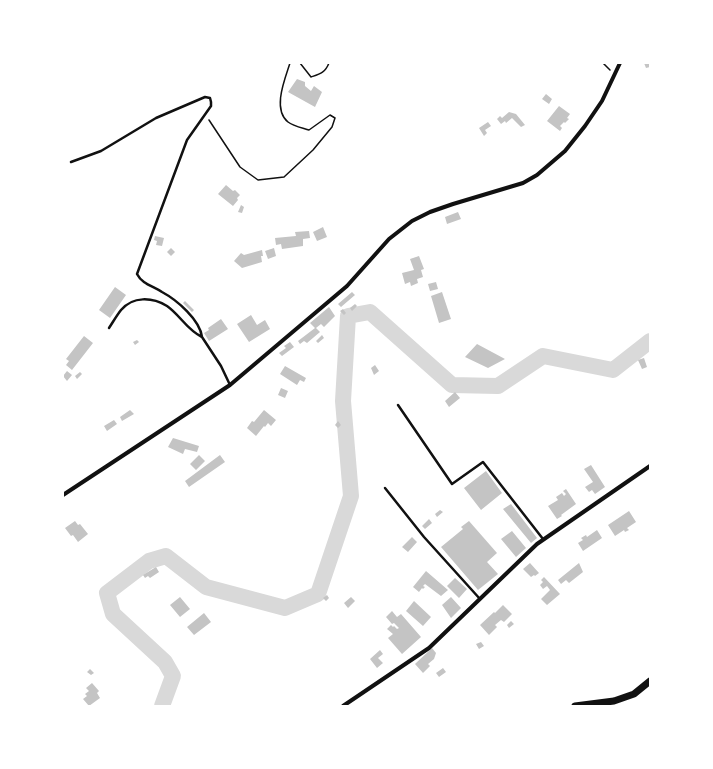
<!DOCTYPE html>
<html>
<head>
<meta charset="utf-8">
<style>
  body { margin:0 }
  #map { position:relative; width:713px; height:769px; overflow:hidden; background:#fff; font-family:Merriweather,serif }
  canvas { display:block }
  .frame { position:absolute; inset:0; border:64px solid #fff; pointer-events:none }
</style>
</head>
<body>
<div id="map">
<canvas width="713" height="769"></canvas>
<div class="frame"></div>
</div>
<script>
const g = document.querySelector('canvas').getContext('2d');
g.lineJoin = 'round';
function strokePath(path, color, width, dash) { g.strokeStyle = color; g.lineWidth = width; g.lineCap = dash ? 'butt' : 'round'; g.setLineDash(dash || []); g.stroke(path); }
function paint(path, color) { g.fillStyle = color; g.fill(path, 'evenodd'); }
const river = new Path2D(`
  M162 706 173 676 165 662 113 614 107 593 149 561 166 556 206 587 285 608 318 594 351 496 343 401 348 316 370 312 452 385 498 386 543 356 613 370 650 341`);
const building = new Path2D(`
  M644 63H650V67L646 68Z
  M297 79 305 82V86L311 91 314 86 322 92 315 107 288 92Z
  M546 94 552 99 549 104 542 99Z
  M559 106 570 114 567 118 569 119 565 123 564 122 560 126 562 128 560 131 547 121Z
  M509 112 516 114 525 125 521 127 512 118 506 123 505 121 501 124 497 119 500 116 502 118Z
  M488 122 491 126 485 130 487 133 484 136 479 128Z
  M226 185 233 191 235 190 240 195 237 198 238 200 233 206 218 194Z
  M241 205 244 207 242 213 238 212Z
  M458 212 461 219 447 224 445 217Z
  M323 227 327 237 317 241 313 232Z
  M309 231 310 238 303 239V246L282 249 281 244 276 245 275 238 296 236 295 232Z
  M155 236 164 238 162 246 156 245 157 241 154 240Z
  M171 248 175 252 171 256 167 252Z
  M274 248 276 256 268 259 265 251Z
  M262 250 263 256H261L262 262 242 268 234 261 241 253 244 255Z
  M419 256 424 269 421 270 423 277 417 279 418 283 411 286 410 282 405 284 402 273 414 270 410 259Z
  M436 282 438 289 430 291 428 284Z
  M115 287 126 295 110 318 99 310Z
  M352 292 355 295 341 307 338 304Z
  M442 292 451 319 439 323 431 296Z
  M185 301 194 310 192 312 183 303Z
  M355 304 357 306 352 311 350 308Z
  M329 307 335 316 324 327 321 324 316 328 320 332 307 343 304 341 300 344 298 341 315 328 310 323Z
  M343 309 346 313 344 315 340 311Z
  M251 315 257 325 265 320 270 329 249 342 237 324Z
  M221 319 228 329 209 341 204 333 209 330 208 328Z
  M322 335 324 338 318 343 316 341Z
  M84 336 93 343 72 370 66 365 69 361 66 359Z
  M137 340 139 342 135 345 133 342Z
  M290 342 294 347 282 356 279 353 286 348 284 346Z
  M477 344 505 359 488 368 465 357Z
  M644 358 647 367 642 369 638 360Z
  M375 365 379 371 374 375 371 368Z
  M285 366 306 378 304 382 300 380 297 385 280 374Z
  M67 371 72 375 67 381 63 376Z
  M80 372 82 374 77 379 75 376Z
  M281 388 288 391 285 398 278 395Z
  M455 392 460 398 449 407 445 401Z
  M130 410 134 414 122 421 120 417Z
  M264 410 276 420 271 426 268 423 265 427 264 426 256 436 247 428 252 421 254 422Z
  M114 420 117 424 107 431 104 426Z
  M338 421 341 425 338 428 335 425Z
  M173 438 199 446 197 452 185 449 183 454 168 447Z
  M199 455 205 461 196 470 190 464Z
  M220 455 225 462 189 487 185 481Z
  M591 465 605 487 595 494 592 490 589 492 585 487 593 482 584 469Z
  M486 471 502 493 481 510 464 488Z
  M566 489 576 504 561 515 562 516 557 519 548 506 558 500 556 497 562 493 564 496 566 494 563 491Z
  M511 504 537 538 531 543 503 509Z
  M440 510 443 512 437 517 435 514Z
  M629 511 636 522 627 528 629 530 625 532 624 530 615 536 608 525Z
  M429 519 432 523 425 529 422 526Z
  M75 521 78 525 80 524 88 534 78 542 73 535 71 536 65 528Z
  M469 521 497 553 487 562 498 574 478 590 441 547 463 529 461 527Z
  M597 530 602 538 583 551 578 543 583 540 581 538 586 535 587 537Z
  M512 531 526 548 516 557 501 539Z
  M412 537 417 542 408 552 402 547Z
  M530 563 539 573 535 576 534 575 531 577 523 569Z
  M579 563 583 572 569 583 566 580 561 584 558 580Z
  M156 567 159 572 150 578 148 576 145 578 143 575Z
  M426 571 448 590 441 596 425 584 423 586 425 587 423 589 422 588 419 592 413 587Z
  M544 577 560 594 547 605 541 599 550 590 547 586 543 589 540 585 543 582 541 580Z
  M455 578 467 589 459 598 447 586Z
  M327 595 329 598 326 601 323 598Z
  M180 597 190 609 180 617 170 605Z
  M351 597 355 601 348 608 344 603Z
  M451 597 461 608 451 618 442 605Z
  M414 601 431 617 423 626 406 611Z
  M503 605 512 614 504 622 501 620 495 625 497 627 489 635 480 625 494 612 495 613Z
  M392 611 397 617 401 614 421 637 402 654 388 638 393 634 387 629 391 625 393 627 394 626 397 629 399 628 394 623 392 624 386 617Z
  M204 613 211 622 194 635 187 627Z
  M511 621 514 624 509 628 507 625Z
  M481 642 484 646 479 649 476 644Z
  M432 648 436 653 434 659 428 664 430 666 423 673 415 664Z
  M380 650 383 654 378 658 383 663 377 668 370 659Z
  M443 668 446 672 439 677 436 673Z
  M90 669 94 673 91 675 87 672Z
  M92 683 99 691 97 693 100 698 89 706 83 699 87 696 85 694 89 691 86 688Z`);
const path = new Path2D(`
  M300 63 311 77C320 74 325 73 329 63
  M603 63 610 70
  M209 120 240 167 258 180 284 177 313 150 332 127 335 118 330 115 309 130C303 128 293 126 288 122 272 109 285 79 290 63`);
const service = new Path2D(`
  M71 162 101 151 156 118 205 97 210 98 211 102V106L187 140 137 274C142 284 153 286 162 292 177 300 200 320 202 337L221 366 230 385
  M109 328C113 322 117 315 121 310 133 296 152 297 167 306 180 315 187 330 202 337
  M398 405 452 484 483 462 543 539
  M385 488 424 537 480 599`);
const minor = new Path2D(`
  M63 495 230 385 347 286 389 239 412 221 430 212 453 204 523 183 537 175 565 151 585 126 602 101 620 63
  M343 706 429 648 537 544 650 466`);
const tertiary = new Path2D(`
  M575 706 614 701 634 694 650 681`);
strokePath(river, '#d9d9d9', 16);
paint(building, '#c4c4c4');
strokePath(path, '#111', 1.5);
strokePath(service, '#111', 2.5);
strokePath(minor, '#111', 4);
strokePath(tertiary, '#111', 7);
</script>
</body>
</html>
